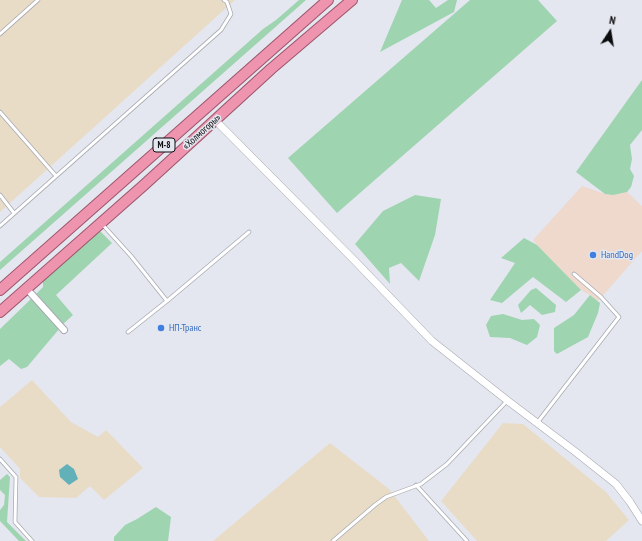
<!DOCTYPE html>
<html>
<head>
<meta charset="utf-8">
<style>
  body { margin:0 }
  #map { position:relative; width:642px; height:541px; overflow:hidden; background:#e4e7ef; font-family:"PT Sans Narrow",sans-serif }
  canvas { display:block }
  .north { position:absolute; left:590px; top:12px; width:40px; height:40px; -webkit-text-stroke:3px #e4e7ef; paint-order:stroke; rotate:12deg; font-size:11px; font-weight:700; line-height:16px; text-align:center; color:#0b0c0f }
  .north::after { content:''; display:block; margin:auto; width:14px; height:18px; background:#0b0c0f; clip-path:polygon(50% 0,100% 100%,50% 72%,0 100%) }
</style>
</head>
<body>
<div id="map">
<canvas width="642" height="541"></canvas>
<div class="north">N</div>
</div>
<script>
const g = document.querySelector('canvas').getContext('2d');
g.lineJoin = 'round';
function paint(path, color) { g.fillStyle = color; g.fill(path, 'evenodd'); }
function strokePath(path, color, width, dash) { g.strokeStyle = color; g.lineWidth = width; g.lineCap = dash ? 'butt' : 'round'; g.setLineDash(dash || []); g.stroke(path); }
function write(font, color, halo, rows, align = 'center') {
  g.font = font + ' "PT Sans Narrow",sans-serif'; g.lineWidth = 3; g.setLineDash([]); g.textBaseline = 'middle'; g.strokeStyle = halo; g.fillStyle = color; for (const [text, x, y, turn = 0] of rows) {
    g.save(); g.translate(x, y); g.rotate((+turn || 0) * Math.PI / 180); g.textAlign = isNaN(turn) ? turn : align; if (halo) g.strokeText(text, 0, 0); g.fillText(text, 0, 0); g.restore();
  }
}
const commercial = new Path2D(`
  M582 186 605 194 613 195 627 192 642 206V251L598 301 590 295 581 290 537 245 533 240Z`);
const industrial = new Path2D(`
  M0 0H235L0 212Z
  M32 380 71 422 98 437 106 430 143 468 104 500 90 486 76 498 39 497 20 478V469L0 447V407Z
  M503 423 523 424 606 492 629 520 606 541H477L441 501Z
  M330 443 389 489 429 541H213Z`);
const green = new Path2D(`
  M299 0H306L0 270V262L263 29 276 20Z
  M402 0H429L436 8 448 0H457L454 12 380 52Z
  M470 0H538L557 21 337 213 288 158Z
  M642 80V130L630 145 632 159 630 169 634 176 631 187 627 192 613 195 605 194 576 172Z
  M415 195 441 199 435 235 419 281 401 263 389 268 390 284 355 244 383 211Z
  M100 231 112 243 56 295 73 315 62 325 35 295 43 287V281Z
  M524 238 537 245 581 290 566 302 533 277 502 303 490 300 515 263 501 258Z
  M536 288 556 305 555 312 542 315 530 305 521 313 518 305 531 290Z
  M590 295 600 303 598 313 588 337 557 354 554 351V328L574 315Z
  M32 298 60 328 27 367 21 369 9 359 0 366V329Z
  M503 314 522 320 534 319 540 325 537 337 527 345 510 338 490 337 486 325 491 316Z
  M7 474 10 477 7 522 26 541H19L0 521V510L4 505 5 495 0 490V480Z
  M156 507 171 517 168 541H114V537L125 525 137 519Z`);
const water = new Path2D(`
  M67 464 74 469 78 479 69 485 60 477 59 470Z`);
const service = new Path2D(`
  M0 34 38 0
  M0 112 56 176
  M0 195 14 213
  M102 224 131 256 167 301
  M0 226 221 30 231 14 227 2 224 0
  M128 332 167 301 249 232
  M537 423 619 317 601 297 574 274
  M0 459 16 477 15 522 32 541
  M416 485 467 541
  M333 541 375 505 386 497 421 484 447 464 507 401`);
const minor = new Path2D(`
  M27 289 64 330`);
const tertiary = new Path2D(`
  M215 120 355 261 432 341 508 401 577 453 616 484 630 502 642 521`);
const trunk = new Path2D(`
  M0 290 328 0
  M0 312 144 185 271 69 352 0`);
const markers = [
  [593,255,4,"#3f7fe0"],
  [161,328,4,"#3f7fe0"]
];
const shields = [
  [164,145,22]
];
const shieldNames = [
  ["М-8",164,145]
];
const streetNames = [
  ["«Холмогоры»",202,132,-42]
];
const shopNames = [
  ["HandDog",601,255],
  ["НП-Транс",169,328]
];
paint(commercial, '#efd8cc');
paint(industrial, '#e8dcc7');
paint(green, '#9ed4b0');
paint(water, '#62b1b9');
strokePath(service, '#a8aab2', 4.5);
strokePath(minor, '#a8aab2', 8);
strokePath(tertiary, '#a8aab2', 8);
strokePath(trunk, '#9b5469', 12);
strokePath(service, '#fff', 3);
strokePath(minor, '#fff', 6);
strokePath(tertiary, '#fff', 7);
strokePath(trunk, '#ee94ae', 10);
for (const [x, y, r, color] of markers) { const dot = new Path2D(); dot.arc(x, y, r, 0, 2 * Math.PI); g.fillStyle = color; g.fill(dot); strokePath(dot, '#e4e7ef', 1.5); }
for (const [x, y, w] of shields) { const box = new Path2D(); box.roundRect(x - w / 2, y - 7, w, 14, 3); g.fillStyle = '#e4e7ef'; g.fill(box); strokePath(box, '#0b0c0f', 1); }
write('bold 9px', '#0b0c0f', null, shieldNames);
write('10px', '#0b0c0f', '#e4e7ef', streetNames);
write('10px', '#366cbe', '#e4e7ef', shopNames, 'left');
</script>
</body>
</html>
